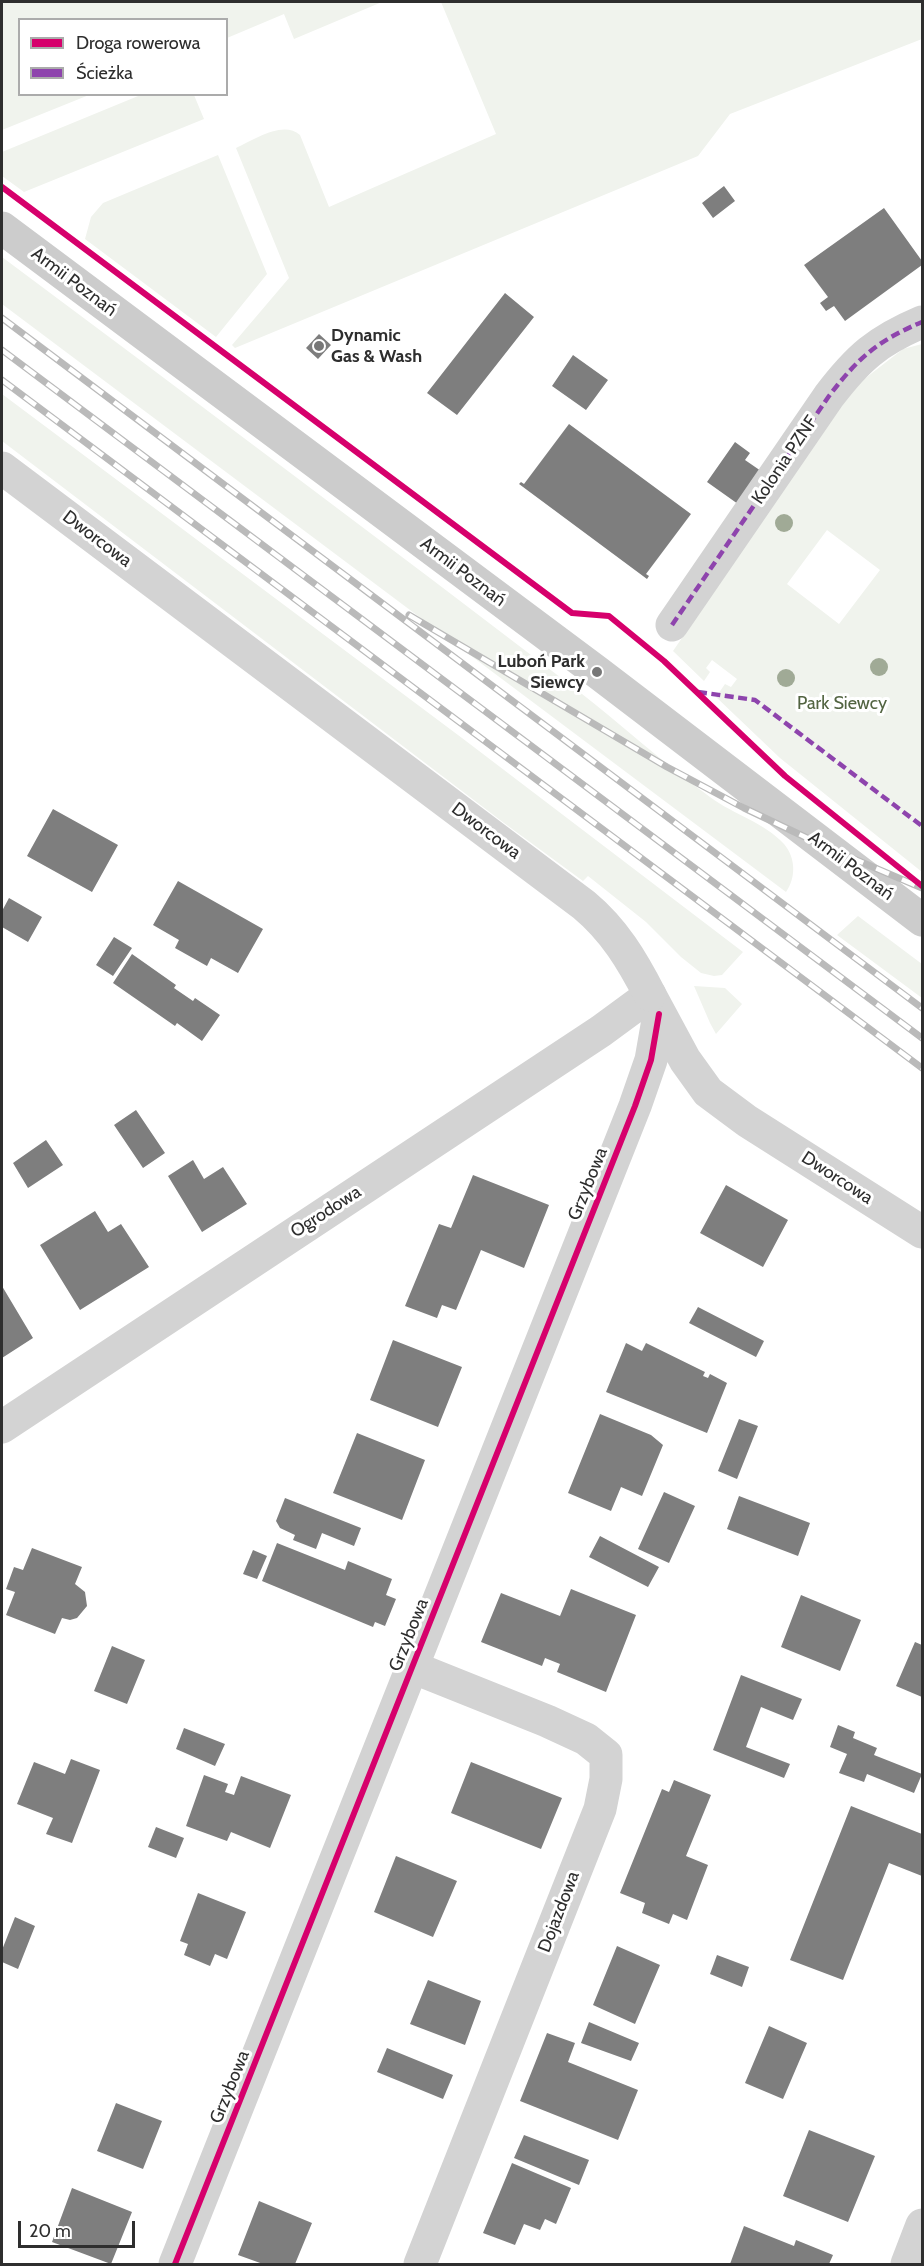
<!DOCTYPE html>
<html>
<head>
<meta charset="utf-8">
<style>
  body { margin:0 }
  #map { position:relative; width:924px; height:2266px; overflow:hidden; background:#fff; font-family:Cabin,sans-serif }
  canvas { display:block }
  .frame { position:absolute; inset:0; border:3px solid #2e2e2e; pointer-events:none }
  .legend { position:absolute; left:18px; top:18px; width:210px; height:78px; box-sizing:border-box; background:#fff; border:2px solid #ababab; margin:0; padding:8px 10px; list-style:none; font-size:18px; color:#2e2e2e }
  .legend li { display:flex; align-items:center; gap:12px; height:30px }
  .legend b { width:30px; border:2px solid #ababab }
  .scale { position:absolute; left:18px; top:2221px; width:117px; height:27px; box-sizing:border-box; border:3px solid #2e2e2e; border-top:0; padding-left:8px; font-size:18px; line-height:21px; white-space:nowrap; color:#2e2e2e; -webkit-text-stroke:4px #fff; paint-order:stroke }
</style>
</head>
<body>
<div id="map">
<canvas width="924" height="2266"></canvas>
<div class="frame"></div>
<ul class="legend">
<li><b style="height:8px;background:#d6006c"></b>Droga rowerowa</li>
<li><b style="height:8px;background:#8e44ad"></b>Ścieżka</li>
</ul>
<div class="scale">20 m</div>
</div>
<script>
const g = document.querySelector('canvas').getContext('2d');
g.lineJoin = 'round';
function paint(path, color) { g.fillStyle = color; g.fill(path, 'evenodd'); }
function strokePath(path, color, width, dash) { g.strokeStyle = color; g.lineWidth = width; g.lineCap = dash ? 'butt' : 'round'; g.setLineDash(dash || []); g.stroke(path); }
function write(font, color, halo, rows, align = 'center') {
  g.font = font + ' Cabin,sans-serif'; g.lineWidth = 6; g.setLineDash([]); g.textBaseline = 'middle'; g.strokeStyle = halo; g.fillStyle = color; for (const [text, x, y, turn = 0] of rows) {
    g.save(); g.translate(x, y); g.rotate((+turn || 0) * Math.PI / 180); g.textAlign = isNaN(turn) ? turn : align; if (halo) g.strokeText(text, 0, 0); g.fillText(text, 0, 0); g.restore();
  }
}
const green = new Path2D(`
  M2 2H382L294 39 284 14 227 38 226 20H20V94L89 95 2 130Z
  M441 2H922V39L730 114 698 156 235 348 232 345 289 278 236 148C254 140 283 120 300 135L329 207 496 134Z
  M143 94 194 95 204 119 24 192 2 176V152Z
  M218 155 267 274 216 337 85 239 91 217 103 203Z
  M2 257C194 400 386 544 577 690 622 725 664 764 710 797 734 815 764 822 784 844 796 858 796 878 786 892L2 304Z
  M922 344V872L780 758 716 697 725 684 731 687 737 679 712 660 706 668 710 672 704 681 673 651 854 387 903 349ZM827 530 880 570 839 624 787 584Z
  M2 394 462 738 743 952 722 975 714 976 701 973 681 957 646 922 588 876 583 881 504 823 2 441Z
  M858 916 922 964V998L837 935Z
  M694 986 725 988 742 1004 716 1034 710 1023Z`);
const building = new Path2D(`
  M724 186 735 201 713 218 702 203Z
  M884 208 922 261V265L845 321 834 306 826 311 820 303 828 297 804 265Z
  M505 293 534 317 457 415 427 393Z
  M319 334 331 345 318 359 306 348Z
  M573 355 608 380 586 410 552 386Z
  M569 424 691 514 646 574 649 576 647 579 519 484 521 482 524 484Z
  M735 442 750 453 745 460 761 471 738 504 707 482Z
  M53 809 118 845 92 892 27 856Z
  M178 881 263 929 238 973 211 958 207 966 175 948 179 940 153 925Z
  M9 898 42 917 28 942 2 927V911Z
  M114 937 132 948 113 976 96 965Z
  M132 954 176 985 174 988 193 1001 195 998 220 1015 202 1041 177 1023 175 1026 113 983Z
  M136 1110 165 1153 143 1168 114 1125Z
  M46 1140 63 1165 28 1188 13 1163Z
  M193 1160 204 1179 223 1167 247 1204 202 1232 168 1176Z
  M473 1175 549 1205 524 1268 481 1250 456 1310 442 1305 437 1318 405 1306 439 1224 451 1228Z
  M726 1185 788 1220 763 1267 700 1233Z
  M95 1211 108 1232 121 1224 149 1267 80 1310 40 1245Z
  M2 1286 33 1338 2 1358Z
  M698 1307 764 1341 756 1357 689 1323Z
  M393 1340 462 1367 438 1427 370 1400Z
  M626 1343 642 1351 646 1343 705 1372 703 1376 708 1378 710 1374 727 1383 707 1433 606 1392Z
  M600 1414 651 1435 663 1445 642 1496 621 1487 611 1511 568 1493Z
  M739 1419 758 1426 737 1479 718 1471Z
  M357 1433 425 1460 402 1520 333 1493Z
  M664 1492 695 1506 669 1563 638 1549Z
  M739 1496 810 1523 798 1556 727 1529Z
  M285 1498 361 1528 354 1546 322 1533 316 1549 293 1540 295 1535 280 1528 276 1521Z
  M600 1536 659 1567 648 1587 589 1557Z
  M277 1543 345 1570 348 1561 392 1579 386 1595 396 1599 385 1626 375 1622 373 1627 262 1581Z
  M32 1548 82 1567 75 1584 85 1592 87 1606 77 1618 70 1620 62 1618 55 1634 6 1615 15 1592 6 1589 14 1567 23 1570Z
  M253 1550 267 1556 257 1579 243 1574Z
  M571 1589 636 1615 606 1692 557 1672 560 1664 545 1658 542 1666 481 1642 501 1593 560 1616Z
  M801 1595 861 1620 840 1671 781 1647Z
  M915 1642 922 1645V1697L896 1686Z
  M112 1646 145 1660 127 1704 94 1691Z
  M741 1675 802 1699 793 1720 761 1707 746 1747 790 1764 784 1778 713 1750Z
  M838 1725 855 1732 853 1738 877 1748 874 1755 922 1774 914 1793 867 1774 864 1782 839 1773 847 1754 830 1747Z
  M184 1728 225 1744 215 1766 176 1749Z
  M71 1759 100 1770 72 1843 46 1834 53 1818 17 1804 34 1762 65 1774Z
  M471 1762 562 1798 541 1849 451 1813Z
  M204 1775 228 1784 225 1792 234 1795 241 1776 291 1795 270 1848 231 1832 227 1841 186 1826Z
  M674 1780 711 1795 686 1856 708 1865 687 1920 673 1914 669 1924 642 1913 645 1903 620 1893 662 1789 669 1792Z
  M851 1806 922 1834V1876L889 1863 843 1980 790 1960Z
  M156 1827 184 1838 176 1858 148 1847Z
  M396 1856 457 1881 433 1937 374 1912Z
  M198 1893 246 1912 227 1959 215 1954 210 1966 184 1955 188 1944 180 1941Z
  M15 1917 35 1926 18 1969 2 1962V1950Z
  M617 1946 660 1965 635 2024 593 2005Z
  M717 1955 749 1967 742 1987 710 1974Z
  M428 1980 481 2001 465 2045 410 2024Z
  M589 2022 639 2043 631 2061 581 2043Z
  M769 2026 807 2043 783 2099 745 2083Z
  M547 2033 575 2043 568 2062 638 2090 618 2140 520 2101Z
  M387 2048 453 2075 443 2099 377 2072Z
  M116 2103 162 2121 143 2169 97 2151Z
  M809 2130 875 2156 848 2222 783 2196Z
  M524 2135 589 2160 579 2185 514 2158Z
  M512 2163 571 2188 556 2224 545 2219 540 2230 524 2224 515 2245 483 2233Z
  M72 2188 132 2212 111 2264 52 2242Z
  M259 2201 312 2223 295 2264H263L238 2255Z
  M744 2226 794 2246 796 2240 833 2255 829 2264H730Z`);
const minor = new Path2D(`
  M672 625 829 396C858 358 877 341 922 322
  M2 1427 601 1031 650 995 685 1060 708 1092 747 1121 922 1232
  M412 1667 547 1721 586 1739 606 1755V1779L600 1809 420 2264
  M175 2264 635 1106 651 1060 659 1014
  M907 2264 922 2225`);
const tertiary = new Path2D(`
  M2 468 584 905C614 930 632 960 650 995`);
const secondary = new Path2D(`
  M2 228 597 672 922 920`);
const rail = new Path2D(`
  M2 318 922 1008
  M2 350 922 1038
  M2 380 922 1068
  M409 615 667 767 744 808 826 847 922 888`);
const quiet = new Path2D(`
  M672 625 829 396C858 358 877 341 922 322
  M698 692 755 700 922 826`);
const cycleway = new Path2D(`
  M2 187 572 613 609 616 664 661 785 776 922 886
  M175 2264 635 1106 651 1060 659 1014`);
const trees = [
  [784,523],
  [879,667],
  [786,678]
];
const markers = [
  [319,346,6,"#777"],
  [597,672,6,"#777"]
];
const streetNames = [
  ["Armii Poznań",74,282,37],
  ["Kolonia PZNF",785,460,-56],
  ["Dworcowa",97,539,37],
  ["Armii Poznań",463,572,37],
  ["Dworcowa",486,831,37],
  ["Armii Poznań",851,866,37],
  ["Dworcowa",837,1178,33],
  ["Grzybowa",588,1184,-68],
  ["Ogrodowa",326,1212,-33],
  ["Grzybowa",409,1635,-68],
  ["Dojazdowa",559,1912,-69],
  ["Grzybowa",230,2087,-68]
];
const poiNames = [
  ["Dynamic",331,336],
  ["Gas & Wash",331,357],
  ["Luboń Park",585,662,"right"],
  ["Siewcy",585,683,"right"]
];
const parkNames = [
  ["Park Siewcy",842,704]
];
paint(green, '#f0f3ed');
paint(building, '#7e7e7e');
strokePath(minor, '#d3d3d3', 33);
strokePath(tertiary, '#d3d3d3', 33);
strokePath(secondary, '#ccc', 33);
strokePath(rail, '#bababa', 7);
strokePath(rail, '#fff', 4.5, [14]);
strokePath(quiet, '#8e44ad', 4.5, [9, 4.5]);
strokePath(cycleway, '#d6006c', 6);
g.fillStyle = '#a0aa96';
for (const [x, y] of trees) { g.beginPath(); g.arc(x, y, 9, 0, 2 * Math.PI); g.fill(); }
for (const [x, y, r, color] of markers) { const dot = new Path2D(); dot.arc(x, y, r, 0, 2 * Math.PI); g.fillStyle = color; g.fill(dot); strokePath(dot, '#fff', 2); }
write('18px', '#2e2e2e', '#fff', streetNames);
write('bold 18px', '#2e2e2e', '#fff', poiNames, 'left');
write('18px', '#526441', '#fff', parkNames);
</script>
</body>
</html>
